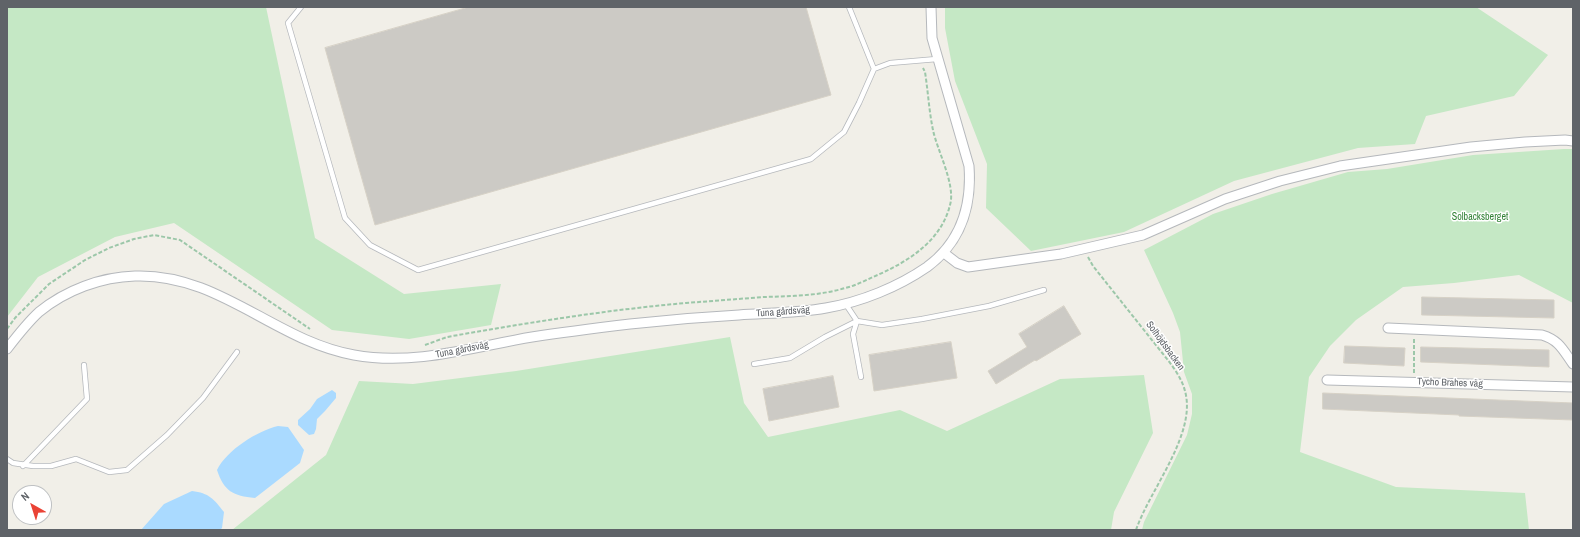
<!DOCTYPE html>
<html>
<head>
<meta charset="utf-8">
<style>
  body { margin:0 }
  #map { position:relative; width:1580px; height:537px; overflow:hidden; background:#f1efe8; font-family:"Archivo Narrow",sans-serif }
  canvas { display:block }
  .frame { position:absolute; inset:0; border:8px solid #5f6368; pointer-events:none }
  .north { position:absolute; left:12px; top:485px; width:40px; height:40px; box-sizing:border-box; background:#fff; border:1px solid #bfc1c3; border-radius:50%; rotate:321deg; font-size:11px; font-weight:700; line-height:16px; text-align:center; color:#5f6368 }
  .north::after { content:''; display:block; margin:auto; width:14px; height:18px; background:#ea4335; clip-path:polygon(50% 0,100% 100%,50% 72%,0 100%) }
</style>
</head>
<body>
<div id="map">
<canvas width="1580" height="537"></canvas>
<div class="frame"></div>
<div class="north">N</div>
</div>
<script>
const g = document.querySelector('canvas').getContext('2d');
g.lineJoin = 'round';
function paint(path, color) { g.fillStyle = color; g.fill(path, 'evenodd'); }
function strokePath(path, color, width, dash) { g.strokeStyle = color; g.lineWidth = width; g.lineCap = dash ? 'butt' : 'round'; g.setLineDash(dash || []); g.stroke(path); }
function write(font, color, halo, rows, align = 'center') {
  g.font = font + ' "Archivo Narrow",sans-serif'; g.lineWidth = 3; g.setLineDash([]); g.textBaseline = 'middle'; g.strokeStyle = halo; g.fillStyle = color; for (const [text, x, y, turn = 0] of rows) {
    g.save(); g.translate(x, y); g.rotate((+turn || 0) * Math.PI / 180); g.textAlign = isNaN(turn) ? turn : align; if (halo) g.strokeText(text, 0, 0); g.fillText(text, 0, 0); g.restore();
  }
}
const green = new Path2D(`
  M7 7H266L315 238 404 294 501 284 491 325 409 339 332 330 174 223 115 237 38 277 7 317Z
  M945 7H1476L1548 55 1514 96 1426 116 1415 144 1358 148 1234 181 1124 232 1031 251 986 208 987 164 955 81 945 28Z
  M1564 149H1573V303L1519 275 1454 283 1403 287 1356 320 1330 346 1309 377 1300 452 1396 487 1525 493 1529 530H1142L1144 522 1187 435 1192 414V394L1184 372 1180 332 1173 313 1144 250 1213 214 1272 194 1348 172 1387 169 1473 155Z
  M730 337 744 403 768 437 900 410 947 431 1060 379 1144 375 1153 433 1114 512 1111 530H232L326 455 359 381 413 384 516 371Z`);
const water = new Path2D(`
  M332 390 336 393V398L325 411 317 419 316 429 314 434 309 435 298 425V420L310 409 317 399Z
  M278 426 288 427 304 450 300 463 255 498C233 496 224 491 217 470 227 450 257 431 278 426Z
  M192 491C209 493 214 499 224 512L222 528 220 530H141L164 504Z`);
const building = new Path2D(`
  M469 7H806L831 95 375 225 325 48Z
  M1422 297 1554 300V318L1422 315Z
  M1064 306 1081 334 1036 361 1035 360 996 384 988 371 1027 347 1019 334Z
  M951 342 957 378 874 391 869 355Z
  M1345 346 1405 348 1404 366 1344 363Z
  M1421 347 1549 350V367L1421 362Z
  M833 376 839 407 769 421 763 389Z
  M1323 393 1573 403V420L1459 416V415L1323 409Z`);
const path = new Path2D(`
  M1088 257 1093 266 1167 359C1174 368 1182 379 1185 391 1197 434 1150 489 1136 530
  M7 329 15 318 49 284 85 260 109 248 134 239 154 235 180 240 310 329
  M425 345 447 337C526 323 606 310 686 303 712 301 738 299 764 297 791 296 819 296 845 288 855 286 864 281 873 277 906 263 941 242 950 205 956 185 937 150 933 130 929 111 928 91 925 72L923 68
  M1414 373V339`);
const lane = new Path2D(`
  M301 7 288 23 345 218 370 245 418 270 811 159 844 132 859 103 874 69 849 7
  M874 69 890 63 937 59
  M845 303 857 321 853 334 861 377
  M754 364 790 358 825 337 857 321 882 325 922 319 989 306 1044 290
  M7 459 13 463 33 466H51L76 459 109 472 127 470 167 435 203 398 237 352
  M23 466 87 399 84 365`);
const street = new Path2D(`
  M944 253 957 263 968 267 1061 254 1143 235 1225 199 1280 181 1340 166 1471 147 1525 142 1565 140 1573 141
  M1388 328 1542 335C1559 340 1563 350 1573 364
  M7 349C17 336 27 323 39 312 66 290 101 277 135 276 219 273 275 341 354 355 415 366 473 347 532 337 565 332 597 328 630 324 666 320 702 317 739 315 768 313 798 313 826 308 861 302 898 287 927 267 961 242 972 207 969 166L932 38 931 7
  M1327 380 1573 387`);
const parkNames = [
  ["Solbacksberget",1480,217]
];
const streetNames = [
  ["Tuna gårdsväg",783,312,-4],
  ["Solhöjdsbacken",1165,346,54],
  ["Tuna gårdsväg",462,350,-11],
  ["Tycho Brahes väg",1450,383,2]
];
paint(green, '#c5e8c5');
paint(water, '#aadaff');
paint(building, '#cccac5');
strokePath(building, '#d6d1c6', 1);
strokePath(lane, '#b5b8bc', 6);
strokePath(street, '#b5b8bc', 11);
strokePath(path, '#9cc7a9', 2, [4, 2]);
strokePath(lane, '#fff', 4.5);
strokePath(street, '#fff', 9);
write('10px', '#348238', '#fff', parkNames);
write('10px', '#5f6368', '#fff', streetNames);
</script>
</body>
</html>
